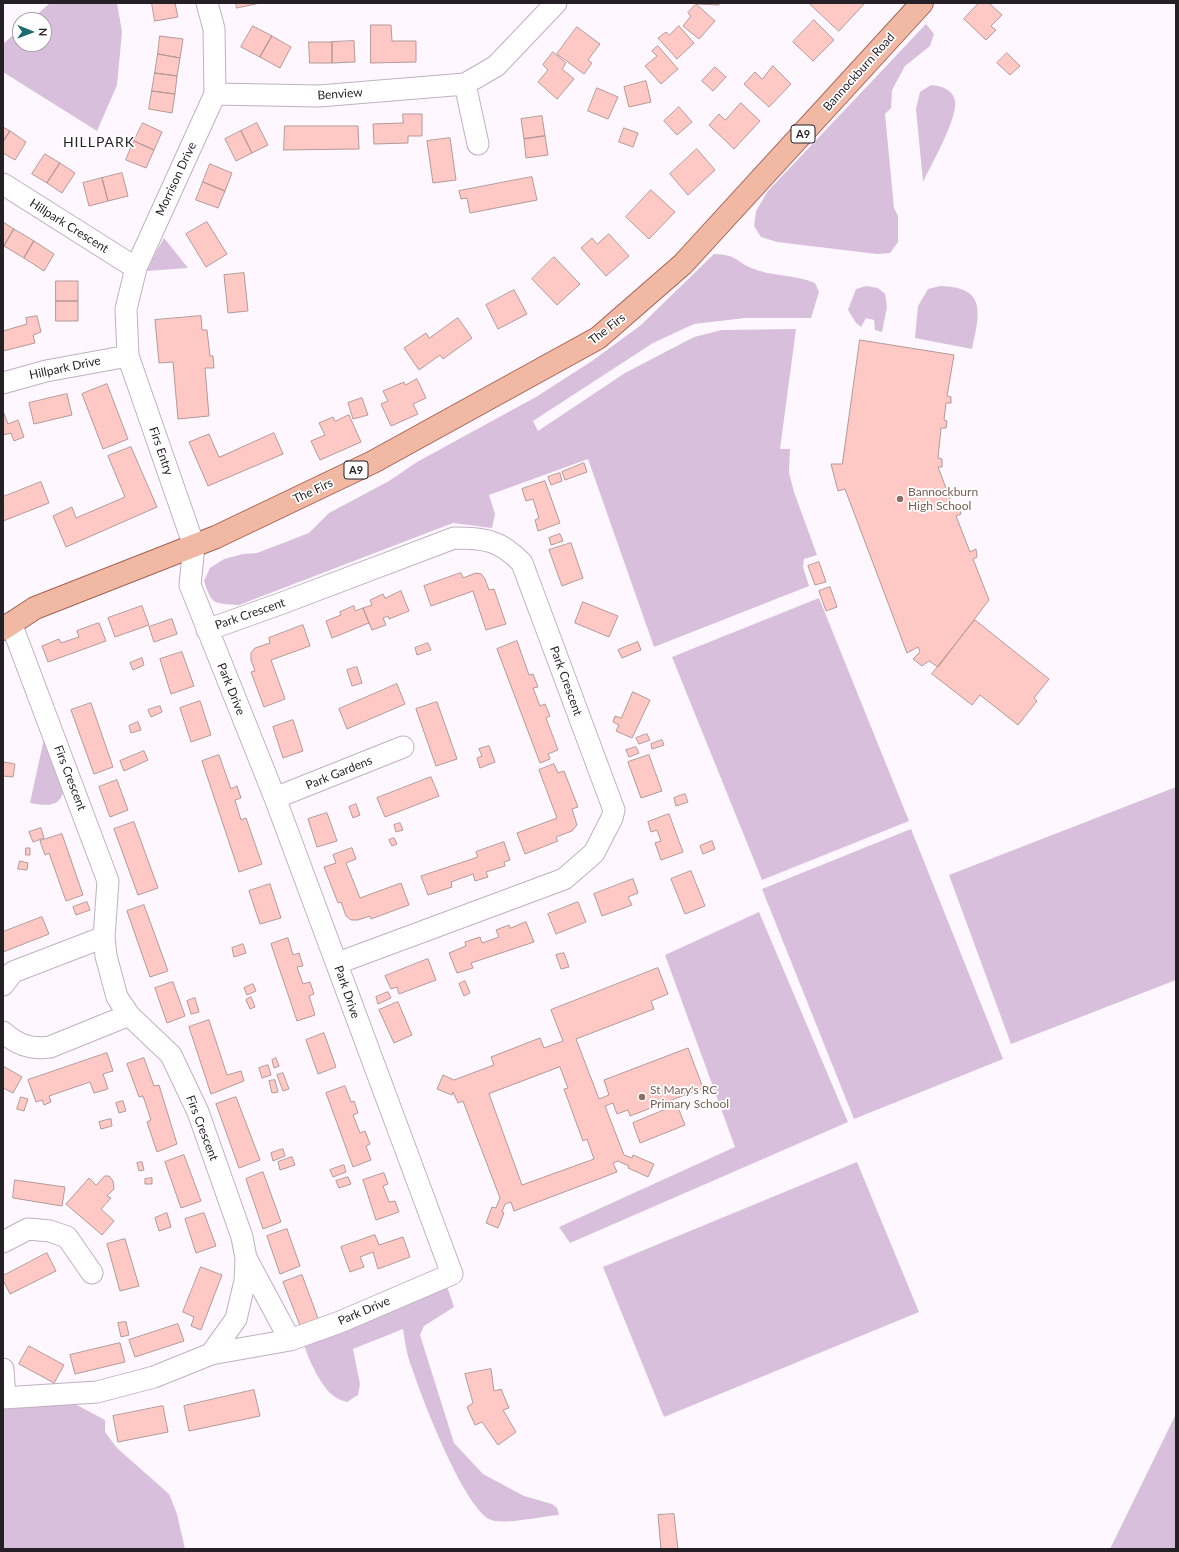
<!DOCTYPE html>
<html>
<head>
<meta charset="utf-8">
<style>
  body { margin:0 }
  #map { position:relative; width:1179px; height:1552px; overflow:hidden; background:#fef7ff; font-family:Lato,sans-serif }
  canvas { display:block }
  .frame { position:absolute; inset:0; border:4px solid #251f26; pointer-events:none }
  .north { position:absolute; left:12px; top:12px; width:40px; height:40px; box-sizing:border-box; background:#fff; border:1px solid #a8a5a8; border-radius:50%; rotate:91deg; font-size:11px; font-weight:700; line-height:16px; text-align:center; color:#251f26 }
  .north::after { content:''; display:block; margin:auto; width:14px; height:18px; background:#1e6b6d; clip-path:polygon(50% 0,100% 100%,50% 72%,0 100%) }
</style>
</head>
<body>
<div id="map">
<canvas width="1179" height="1552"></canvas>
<div class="frame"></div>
<div class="north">N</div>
</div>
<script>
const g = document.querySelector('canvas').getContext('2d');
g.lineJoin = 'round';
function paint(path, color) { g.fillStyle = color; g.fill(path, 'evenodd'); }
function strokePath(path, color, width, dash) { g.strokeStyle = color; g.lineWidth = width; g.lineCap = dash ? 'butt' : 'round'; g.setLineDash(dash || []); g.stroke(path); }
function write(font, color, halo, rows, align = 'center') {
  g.font = font + ' Lato,sans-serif'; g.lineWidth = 3.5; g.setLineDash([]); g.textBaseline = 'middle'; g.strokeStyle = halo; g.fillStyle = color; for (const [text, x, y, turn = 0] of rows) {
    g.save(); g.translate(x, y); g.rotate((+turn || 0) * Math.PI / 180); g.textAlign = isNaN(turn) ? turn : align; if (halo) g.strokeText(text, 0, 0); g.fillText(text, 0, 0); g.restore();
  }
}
const green = new Path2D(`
  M50 3H117L122 32 117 85 97 131 3 72V44L20 29V44H44V20H31Z
  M926 24 934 34 930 46 905 66 892 90 891 108 885 114 894 208 898 216V242L890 253 877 254 777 242 761 237 754 226 756 211 768 191Z
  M931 85C941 86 953 89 955 101 958 118 931 165 923 182L916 109 920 92Z
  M164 238 188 268 147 271 156 252Z
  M714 254C737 255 734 260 751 268 772 277 795 274 815 283L819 292 811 318H745L694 324 653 343 533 421 538 431 625 373 694 337 722 330 796 329 780 449H790L789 473 794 492 817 555 804 559 803 567 809 586 654 647 588 459 489 495 495 514 492 528 453 523 239 605C214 603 212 606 204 581L210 568 224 559 243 554 257 553 309 533 329 513 389 481 417 462 536 397 592 361 641 325Z
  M866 286 878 288 885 294 887 307 882 332 875 330 874 320 866 318 861 327 856 323 848 310 856 289Z
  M940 286C987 287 980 313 972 349L915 338 918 306 928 289Z
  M819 598 909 821 762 880 672 657Z
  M45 734 64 787C62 808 47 806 30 803Z
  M1176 787V980L1011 1044 949 875Z
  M911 829 1003 1059 854 1119 762 889Z
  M759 912 848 1122 570 1243 559 1227 735 1147 665 955Z
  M857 1162 919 1312 664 1417 603 1267Z
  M447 1286 454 1307 424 1326 420 1335 454 1443 483 1474 524 1496 552 1504 557 1508 559 1515C543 1516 502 1526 489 1519 463 1505 422 1399 412 1368 407 1356 405 1342 403 1329L353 1349 360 1384 358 1395 347 1402C343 1401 338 1399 335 1397 321 1388 308 1358 303 1342Z
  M73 1403 105 1420V1432L117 1448 169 1494 177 1514 185 1549H3V1406Z
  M1176 1414V1549H1110Z`);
const building = new Path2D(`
  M152 3H175L178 17 155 21Z
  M236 3H260L237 8Z
  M697 3H719V5L697 4Z
  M809 3H865L839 31Z
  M979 3H989L1002 15 991 26 996 30 986 40 964 19Z
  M696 4 715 21 699 39 683 26 691 16 688 13Z
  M814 20 834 40 813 61 793 42Z
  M371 25H391L392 41H416V62L371 63Z
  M253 26 272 36 260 57 241 47Z
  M679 26 694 43 677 59 658 38 666 32 669 35Z
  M577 27 600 44 588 60 592 63 584 74 557 54Z
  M160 36 183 39 180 58 158 54Z
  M272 36 291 47 280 68 260 57Z
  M354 41 355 62 332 63V42Z
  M309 42H332V63H310Z
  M658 46 678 69 661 84 645 66 657 56 652 51Z
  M553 52 566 63 562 69 574 79 557 99 538 82 548 70 543 65Z
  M1007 53 1020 66 1010 75 997 63Z
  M158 54 180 58 177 76 155 73Z
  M773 66 791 84 769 107 744 84 755 72 762 79Z
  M715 67 726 77 713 91 702 81Z
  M155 73 177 76 175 94 152 91Z
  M646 81 651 102 629 107 624 87Z
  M597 88 618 97 608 119 588 111Z
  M152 91 175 94 172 113 149 109Z
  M741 103 760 121 734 149 709 125 719 114 725 120Z
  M679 107 692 122 677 135 664 121Z
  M403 114H422V136H408V143L374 144 373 124 403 123Z
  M542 116 545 136 524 139 521 119Z
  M143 123 162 132 154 150 134 141Z
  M257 123 268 145 252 153 241 131Z
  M285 126H358L359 149 284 150Z
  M3 127 10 131 3 142Z
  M624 128 638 133 633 147 619 142Z
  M10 131 26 142 15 160 3 153V142Z
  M241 131 252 153 236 161 225 139Z
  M545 136 548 155 526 158 524 139Z
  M450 138 456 180 433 183 427 141Z
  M134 141 154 150 146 168 126 160Z
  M697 149 715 170 688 195 670 174Z
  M45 154 60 163 47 183 32 174Z
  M60 163 75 173 62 193 47 183Z
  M210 164 232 173 225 191 203 182Z
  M122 173 128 196 108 201 102 178Z
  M532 177 537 200 470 213 467 198 461 199 459 191Z
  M102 178 108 201 89 206 83 183Z
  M203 182 225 191 218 208 196 200Z
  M651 190 675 212 649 239 626 217Z
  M3 222 14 229 4 246 3 245Z
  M207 222 227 254 206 267 186 234Z
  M14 229 34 241 24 258 4 246Z
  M609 234 629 256 606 276 581 248 592 238 597 244Z
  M34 241 54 254 44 271 24 258Z
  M554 257 580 284 557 305 532 279Z
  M244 273 248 311 228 313 224 275Z
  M56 281H78V301H56Z
  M514 290 527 314 498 329 486 305Z
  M56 301H78V321H56Z
  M37 316 41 332 33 335 35 343 3 351V331L27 324 26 318Z
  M201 316 202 330H207L210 356H213L214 368H205L209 416 178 419 173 362 159 363 155 320Z
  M458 318 472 338 443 359 440 355 419 370 404 348 426 333 429 338Z
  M860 340 954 355 947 396 951 397V403H946L944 420 947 421 946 428H941L938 458 942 459V467H938L954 509 959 507 961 514 956 516 970 552 976 549 977 557 973 559 989 600 938 667 929 661 922 666 913 659 920 652 918 647 907 653 845 489 838 491 831 464H842Z
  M417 379 426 398 413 404 418 414 391 426 381 404 388 401 383 391 404 382 405 385Z
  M107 384 128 439 103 449 82 394Z
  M67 394 72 415 34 424 29 403Z
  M362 398 368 415 353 419 348 403Z
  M3 411 8 424 18 420 24 437 14 441 11 433 3 435Z
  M349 415 361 442 320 460 311 441 325 435 319 423 333 417 335 421Z
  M274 433 283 454 208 486 189 442 209 434 219 457Z
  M131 447 157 507 66 547 53 516 72 507 76 518 125 497 108 456Z
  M584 463 587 472 565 480 562 472Z
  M560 473 562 481 551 485 548 477Z
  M545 481 560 523 538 531 535 520 539 518 533 499 526 501 522 489Z
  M41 482 49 503 3 521V497Z
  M560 534 563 541 551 545 549 538Z
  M571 543 583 578 562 586 549 550Z
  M819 562 826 582 815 585 808 566Z
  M461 573 463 578 476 573 481 574 485 579 489 590 494 589 506 624 486 630 473 591 431 606 424 586Z
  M830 587 837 607 826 611 819 591Z
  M401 591 409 611 389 619 388 616 383 618 386 625 372 630 363 608 372 605 370 600 383 594 385 598Z
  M583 602 618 616 609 637 575 623Z
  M142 606 149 625 115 637 108 618Z
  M354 606 355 611 363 608 369 623 332 638 326 621 341 615 340 612Z
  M172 619 177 634 154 642 149 627Z
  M975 620 1049 679 1034 698 1037 701 1018 725 980 695 972 705 932 674Z
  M99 623 106 641 48 662 42 646 59 639 61 643 79 637 77 631Z
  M303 625 310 646 271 660 285 699 264 707 251 672 255 671 251 660V653L255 648 270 643 269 638Z
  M517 641 529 675 533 674 538 687 533 688 540 706 545 704 550 716 546 718 558 750 548 754 550 759 540 763 497 649Z
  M638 642 641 650 622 658 618 650Z
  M428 643 431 650 417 655 415 648Z
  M182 652 194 686 171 694 160 659Z
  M142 658 144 665 133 670 130 663Z
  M357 667 362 683 352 686 347 670Z
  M397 684 405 704 347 729 339 709Z
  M633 692 650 700 632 738 616 731 619 725 613 722 615 716 621 718Z
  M200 701 211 735 191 742 180 708Z
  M437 702 457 759 436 766 416 709Z
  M91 703 113 767 94 774 71 710Z
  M160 706 162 712 151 717 148 710Z
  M293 720 303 751 283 758 273 727Z
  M138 722 141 730 131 733 129 726Z
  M647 734 650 740 639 744 636 738Z
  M662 740 664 745 652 749 651 744Z
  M489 746 495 762 480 768 477 758 482 756 479 749Z
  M636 747 639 753 629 757 626 750Z
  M144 751 148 760 124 771 120 761Z
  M219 755 231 789 237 786 241 798 235 800 241 820 246 818 262 864 239 872 202 761Z
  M649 755 662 791 641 798 628 762Z
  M4 762 15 764 13 777 3 776Z
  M554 764 558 773 564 771 578 807 572 809 577 825 572 831 556 837 558 841 525 854 517 833 557 818 539 770Z
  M431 777 439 796 385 817 377 798Z
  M117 780 128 810 110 817 99 787Z
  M685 794 688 802 676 806 674 798Z
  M356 804 360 815 353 818 349 807Z
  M327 813 337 841 317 847 308 819Z
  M669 814 683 852 661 860 655 843 661 841 657 830 651 832 648 822Z
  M134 822 158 888 138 895 114 829Z
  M400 823 403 830 396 832 394 825Z
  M41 828 44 838 33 842 29 832Z
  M62 834 83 895 66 901 49 853 45 855 40 841Z
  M394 838 397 844 392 846 389 840Z
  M712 841 715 849 703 854 700 846Z
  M504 842 510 860 504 862 505 866 486 872 488 877 475 881 473 874 451 882 452 887 428 895 421 876 478 857 476 852Z
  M26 848H30V855H26Z
  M352 848 356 859 346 863 360 898 401 883 409 905 371 919 370 916 358 920H351L346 916 341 902 338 903 324 867 336 863 333 855Z
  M20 861 28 863 27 870 18 869Z
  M691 871 705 906 685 914 671 879Z
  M633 879 638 893 628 897 632 905 602 916 594 894Z
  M270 884 281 918 260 924 249 891Z
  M87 902 90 910 76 915 73 907Z
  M578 902 586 922 556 934 548 914Z
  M144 905 168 971 150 977 127 911Z
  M42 917 49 934 3 952V932Z
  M526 922 534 942 471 963 473 968 457 973 449 953 466 946 465 942 480 937 482 943 499 937 496 930 509 925 510 928Z
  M288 938 293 955 299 953 303 966 297 967 303 984 310 982 314 994 309 996 315 1015 297 1021 271 944Z
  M243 944 246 953 234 957 232 948Z
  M564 953 569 967 561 969 556 955Z
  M428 959 436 980 399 994 397 987 391 989 385 976Z
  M658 968 668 994 651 1001 654 1009 576 1039 599 1099 609 1095 604 1080 688 1048 703 1088 630 1116 628 1110 617 1114 613 1103 605 1106 624 1155 632 1158 633 1155 654 1164 648 1177 628 1168 629 1166 618 1161 613 1163 617 1172 514 1211 511 1202 505 1204 502 1212 504 1213 498 1228 486 1223 492 1207 496 1208 500 1198 463 1101 458 1103 453 1092 452 1095 437 1089 443 1075 454 1080 494 1065 491 1057 540 1038 544 1048 563 1041 551 1010ZM560 1067 568 1088 564 1089 583 1141 587 1139 594 1159 522 1185 489 1094Z
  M465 981 470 993 464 996 459 984Z
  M173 982 185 1016 167 1023 155 988Z
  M253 984 256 991 247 995 244 988Z
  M388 992 391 998 378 1004 376 997Z
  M251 997 255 1007 250 1009 246 1000Z
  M195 998 199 1012 191 1014 187 1001Z
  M398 1002 412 1035 394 1043 379 1010Z
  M209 1020 227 1075 241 1071 244 1081 211 1094 189 1027Z
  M324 1033 336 1067 318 1074 306 1040Z
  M107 1053 113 1071 103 1074 108 1089 94 1093 90 1082 49 1096 51 1102 44 1105 42 1100 36 1102 28 1080Z
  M144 1058 154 1086 159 1085 177 1144 157 1152 147 1122 151 1120 143 1096 139 1097 127 1064Z
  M276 1058 279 1066 274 1068 272 1060Z
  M268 1065 271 1075 262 1078 259 1068Z
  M3 1066 22 1077 13 1093 3 1088Z
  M283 1073 289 1089 283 1091 277 1075Z
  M275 1080 278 1092 272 1093 269 1081Z
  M345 1086 351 1102 354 1101 358 1113 353 1115 360 1133 365 1131 370 1144 366 1146 371 1160 353 1167 326 1093Z
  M21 1097 28 1099 24 1111 17 1109Z
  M236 1097 260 1160 239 1168 216 1104Z
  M123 1101 126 1111 119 1113 116 1103Z
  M677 1105 685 1125 640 1143 633 1123Z
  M111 1119 112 1126 101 1129 99 1122Z
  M283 1149 285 1156 273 1161 271 1153Z
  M184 1155 201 1201 181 1208 165 1162Z
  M292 1157 295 1165 280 1170 278 1162Z
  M142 1162 144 1170 139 1171 137 1163Z
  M344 1165 346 1172 333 1177 330 1170Z
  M263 1172 281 1222 263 1229 246 1179Z
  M384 1173 388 1184 383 1186 389 1202 395 1201 399 1212 376 1220 363 1180Z
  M105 1176H109L113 1181 114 1189 107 1196 111 1198 101 1209 114 1221 102 1235 66 1204 89 1178 96 1185Z
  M348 1177 351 1184 339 1188 336 1181Z
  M152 1178V1184H145V1179Z
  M15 1180 65 1187 62 1206 13 1198Z
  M167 1213 171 1227 159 1231 155 1218Z
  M204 1213 216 1246 196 1253 185 1219Z
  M287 1229 300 1266 280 1274 267 1236Z
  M375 1235 379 1245 403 1237 410 1257 378 1269 373 1252 360 1257 364 1267 350 1272 341 1247Z
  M125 1239 139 1286 120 1291 107 1244Z
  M47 1253 56 1271 10 1294 3 1280V1276Z
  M201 1267 222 1275 201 1330 191 1326 194 1317 183 1312Z
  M302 1275 319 1321 301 1328 283 1282Z
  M126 1322 129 1335 121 1337 118 1323Z
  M178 1324 184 1341 135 1357 129 1340Z
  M120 1343 125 1362 75 1374 70 1355Z
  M29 1346 64 1365 54 1383 19 1364Z
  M491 1369 494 1391 501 1389 509 1408 503 1410 516 1432 498 1445 482 1422 475 1425 467 1407 473 1403 465 1374Z
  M254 1390 260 1416 189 1431 184 1406Z
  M163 1406 168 1432 118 1442 113 1416Z
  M674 1514 678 1549H661L658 1515Z`);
const minor = new Path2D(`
  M465 84 478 144
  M215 94 319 96 465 84 496 66 556 3
  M3 184 136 268
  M3 383 46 371 128 356
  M11 623 108 881 104 937 106 956 117 997 129 1015 171 1055 198 1112 242 1237 246 1258 290 1340
  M207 630 285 602 454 538C485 538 500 540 522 563L614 810 612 818 594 853 564 879 338 963
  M275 798 403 747
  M3 985 13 972 104 937
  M3 1032C17 1045 31 1050 50 1047L129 1015
  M3 1242 28 1229 50 1231 67 1237 92 1273
  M211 1354 236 1319 245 1281 246 1258
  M3 1369 5 1398
  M3 1398 97 1392 154 1377 211 1354 290 1340 340 1322 452 1274 275 798 190 585 194 546 128 356 126 309 136 268 215 94 214 29 207 3`);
const major = new Path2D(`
  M3 629 35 608 216 537 373 462 598 338 683 264 922 3`);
const markers = [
  [900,499,4,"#8d6e63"],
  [642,1097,4,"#8d6e63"]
];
const shields = [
  [803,134,24],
  [356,470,24]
];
const shieldNames = [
  ["A9",803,134],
  ["A9",356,470]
];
const streetNames = [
  ["Bannockburn Road",859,72,-48],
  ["Benview",340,94,-4],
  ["Morrison Drive",176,179,-65],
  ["Hillpark Crescent",69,226,32],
  ["The Firs",607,329,-38],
  ["Hillpark Drive",65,368,-12],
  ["Firs Entry",161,451,71],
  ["The Firs",313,491,-25],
  ["Park Crescent",250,614,-19],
  ["Park Crescent",566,681,70],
  ["Park Drive",231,689,68],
  ["Park Gardens",339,773,-22],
  ["Firs Crescent",70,778,69],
  ["Park Drive",347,992,71],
  ["Firs Crescent",202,1128,69],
  ["Park Drive",364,1311,-23]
];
const educationNames = [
  ["Bannockburn",908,492],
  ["High School",908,506],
  ["St Mary's RC",650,1090],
  ["Primary School",650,1104]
];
const quarterNames = [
  ["HILLPARK",99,142]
];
paint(green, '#d8bfdc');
paint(building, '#fec9c4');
strokePath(building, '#b39997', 1);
strokePath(minor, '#c0b0c2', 23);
strokePath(major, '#a36351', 24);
strokePath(minor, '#fff', 21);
strokePath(major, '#f1b8a4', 22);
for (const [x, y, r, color] of markers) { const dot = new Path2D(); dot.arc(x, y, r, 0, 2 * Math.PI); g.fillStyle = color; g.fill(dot); strokePath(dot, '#fff', 1.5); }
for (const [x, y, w] of shields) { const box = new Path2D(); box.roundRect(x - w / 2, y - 9, w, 18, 3); g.fillStyle = '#fff'; g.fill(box); strokePath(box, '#251f26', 1); }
write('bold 11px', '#251f26', null, shieldNames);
write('12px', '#251f26', '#fff', streetNames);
write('12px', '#785e54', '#fff', educationNames, 'left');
g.letterSpacing = '1px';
write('14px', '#251f26', '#fff', quarterNames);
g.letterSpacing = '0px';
</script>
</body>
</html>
